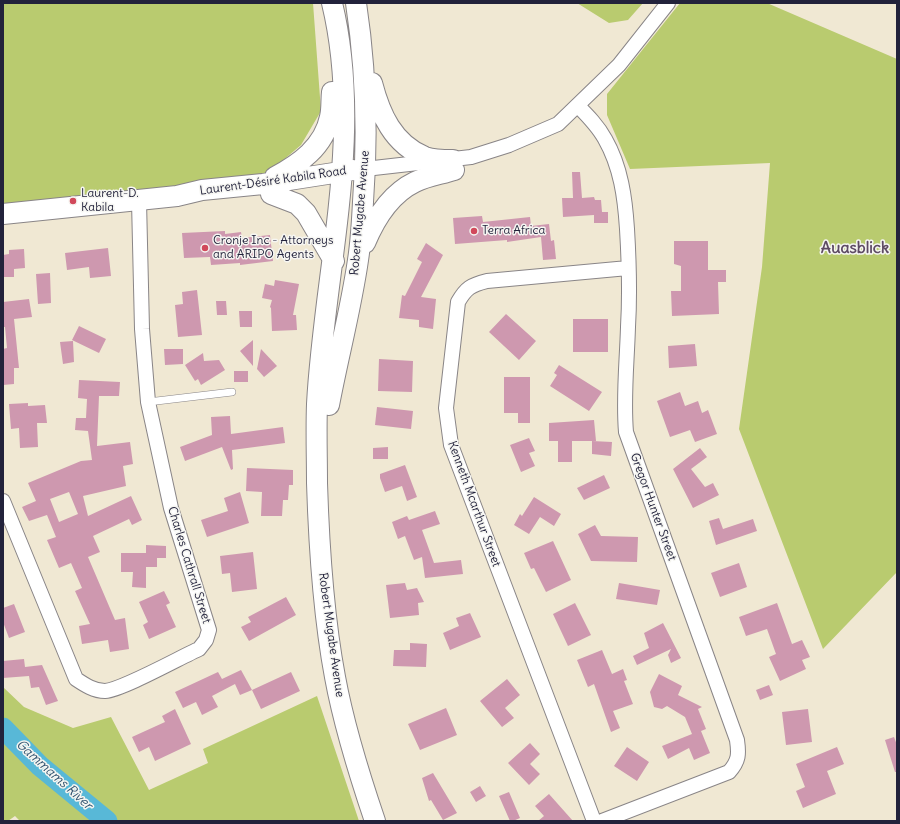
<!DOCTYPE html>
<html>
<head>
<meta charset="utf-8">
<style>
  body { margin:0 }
  #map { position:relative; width:900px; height:824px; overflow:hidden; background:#f0e8d3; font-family:Delius,sans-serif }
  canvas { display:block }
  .frame { position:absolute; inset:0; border:4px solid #22223b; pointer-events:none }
</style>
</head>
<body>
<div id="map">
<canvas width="900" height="824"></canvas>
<div class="frame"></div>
</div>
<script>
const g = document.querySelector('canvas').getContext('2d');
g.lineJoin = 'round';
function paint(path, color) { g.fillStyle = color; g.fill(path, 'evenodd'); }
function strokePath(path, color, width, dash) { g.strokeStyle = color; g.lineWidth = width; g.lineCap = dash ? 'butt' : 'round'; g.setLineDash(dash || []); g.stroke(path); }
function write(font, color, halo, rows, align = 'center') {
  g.font = font + ' Delius,sans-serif'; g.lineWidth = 3; g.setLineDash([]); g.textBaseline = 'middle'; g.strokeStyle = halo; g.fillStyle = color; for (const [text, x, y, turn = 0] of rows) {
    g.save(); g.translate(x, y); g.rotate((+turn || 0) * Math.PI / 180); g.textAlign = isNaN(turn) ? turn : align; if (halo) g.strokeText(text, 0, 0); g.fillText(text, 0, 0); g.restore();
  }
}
const green = new Path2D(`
  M3 3H313L321 111 301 145 261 179 3 207Z
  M577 3H643L628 20 609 23Z
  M680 3H767L897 59V572L823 649 739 429 762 267 770 163 630 169 607 115V94Z
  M3 687 24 707 73 728 111 717 149 790 208 763 203 749 317 696 359 821H20L15 816 8 821H3Z`);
const river = new Path2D(`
  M3 728 40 766 107 821`);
const building = new Path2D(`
  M572 172H580L582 198 594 197 595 200H601L602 212H608V223H594V215L563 217 562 198H573Z
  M482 216 483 222 530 217 531 226 549 224 551 241 554 240 556 259 543 260 541 237 507 242V240L455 244 453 218Z
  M225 231V234L241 232 242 238 270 235 273 261 240 265V263L211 265 210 257 184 258 182 233Z
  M674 241H708V270H726V282H718L719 314 672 316 671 291H681V266L674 264Z
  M426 243 443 255 421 297 436 299 433 329 419 327V320L399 318 402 295 405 296 422 262 417 259Z
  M108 248 111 276 90 278 89 267 67 270 65 253Z
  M24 249 25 268 14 269V277H3V255L9 254V250Z
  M50 273 51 303 38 304 36 274Z
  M275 280 299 284 293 315H296L297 330 272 331 271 308 270 307 272 300 262 298 265 284 274 286Z
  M197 290 202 335 178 337 175 305 183 304 182 292Z
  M29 299 32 317 14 319 19 368H14V384L3 385V349L7 348 5 327H3V302Z
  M216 301H226L227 315H217Z
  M239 311H252V327H240Z
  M506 314 536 341 519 360 489 332Z
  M573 319H608V352H573Z
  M79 326 106 339 99 353 72 340Z
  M253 340V366L240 351Z
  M73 341 74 362 63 364 60 342Z
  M695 344 697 366 669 368 668 346Z
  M164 349H183V364L165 365Z
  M261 349 277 366 264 377 257 369Z
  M203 353 204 361 219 360 225 370 201 385 198 379 195 381 185 365Z
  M379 359 413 361 412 392 378 391Z
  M559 365 602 392 589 411 550 386 557 375 554 373Z
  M234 371H248V382H234Z
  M504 377H530V423H518V413H504Z
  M79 380 120 382 119 396H99L97 446 130 442 133 464 123 466 126 486 83 496 88 516 131 496 142 520 132 525 129 519 93 536 100 552 88 557 115 620 125 618 129 649 110 652 108 640 82 644 79 626 90 624 75 591 82 588 71 563 59 568 47 540 56 537 47 515 29 521 22 507 36 501 28 483 81 461 92 460 88 431 75 430 76 418H86L87 399 78 398ZM69 492 78 514 59 522 50 499Z
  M680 392 685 406 698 401 702 413 708 410 717 434 695 442 690 430 670 437 657 401Z
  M28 403V406L45 405 47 423H37L38 447 20 448 19 428 11 429 9 404Z
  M377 407 413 411 411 429 375 425Z
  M230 416 231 434 283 427 285 443 232 450 233 469 231 470 222 447 185 461 180 447 212 435 211 417Z
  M594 420 596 441H572V462H558V441H549V423Z
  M529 438 535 451 529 453 535 466 521 472 510 445Z
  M592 441 612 442 611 456 592 454Z
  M388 447V459H373V448Z
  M700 448 707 457 691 469 705 487 713 483 719 495 693 508 673 469Z
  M405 465 417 497 407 501 402 486 385 492 380 478V474Z
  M247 468 293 470V485H289L288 500H283L282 516H261L262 492 246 491Z
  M604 475 610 488 584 500 577 488Z
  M240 492 249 523 207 537 201 520 228 511 224 498Z
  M534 497 561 514 554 526 540 517 529 534 514 525 520 514 522 516Z
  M435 511 440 524 422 530 434 563 461 560 463 574 425 578 422 557 414 560 405 536 398 539 392 522 407 516 409 520Z
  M719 518 723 529 753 519 757 531 716 545 709 521Z
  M595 525 601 536 638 537 637 562 591 561 578 534Z
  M553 541 571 580 546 592 534 568 531 569 524 553Z
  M146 545 166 546V558H157V567H146V588L132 587 133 572H121V553H146Z
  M253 552 257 589 232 592 230 573 222 574 220 556Z
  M739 563 747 587 720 597 711 573Z
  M405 583 407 590 417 588 424 602 418 603 419 615 390 618 386 585Z
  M619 583 660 590 657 605 616 599Z
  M164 591 170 603 166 605 176 627 149 639 143 625 148 622 139 602Z
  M286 597 296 615 249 641 241 627 251 622 248 617Z
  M575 603 591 635 568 646 553 614Z
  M777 603 792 644 802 640 810 657 802 660 806 669 780 681 769 657 776 654 767 629 746 636 739 617Z
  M14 604 25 632 9 638 3 622V608Z
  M470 613 481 637 450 650 443 633 459 626 456 618Z
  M663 623 681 658 671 663 668 655 671 649 637 665 633 656 649 648 644 633Z
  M410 643 427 644 426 667 393 666 394 650H410Z
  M602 650 612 674 623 669 627 680 624 681 633 704 613 711 620 728 611 732 594 684 588 687 577 660Z
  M24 659 25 667 42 665 58 701 46 705 39 687 31 688 29 676 3 678V661Z
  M241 670 252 690 240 695 235 684 212 696 218 707 202 715 196 702 183 708 175 692 218 672 222 679Z
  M291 672 300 691 261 709 252 690Z
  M659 674 682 686 678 695 702 707 698 709 706 729 701 731 710 753 694 760 689 748 668 759 662 746 692 734 685 717 667 706 662 709 654 707 650 692Z
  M507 679 520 695 505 708 514 718 502 727 480 701Z
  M769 685 773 695 760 700 756 690Z
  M446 708 457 735 420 750 408 724Z
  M175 709 191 744 155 761 149 747 139 752 132 737 165 722 162 716Z
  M808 709 812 742 786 745 782 712Z
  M894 737 897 745V772H895L885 740Z
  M530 743 540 754 530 764 540 774 529 785 508 763Z
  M627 747 649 762 637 781 614 766Z
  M837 747 844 764 827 771 836 794 803 808 796 791 805 787 796 764Z
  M433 773 457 813 443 820 431 800 429 801 422 778Z
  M480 786 486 796 476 802 470 792Z
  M509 792 520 818 513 821H510L499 796Z
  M549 794 573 821H538L544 816 535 806Z`);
const lane = new Path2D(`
  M148 402 232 392`);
const street = new Path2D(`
  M578 106C588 116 598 126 605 139 621 167 625 198 627 229 629 262 630 294 628 327 627 362 623 397 626 432L737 740C739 754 739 761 729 772L602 821
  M365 169 471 157 509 145 558 124 619 65 668 3
  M3 501 76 679C85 685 94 691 105 691 122 690 181 657 199 649L206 640 209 630 171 508 148 402 142 329 139 201
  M594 821 451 445 446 408 458 302C466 288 471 285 487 281L628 268`);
const secondary = new Path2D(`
  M332 3C364 136 324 271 317 404 316 430 317 457 317 483 319 548 323 613 335 677 344 726 359 774 375 821
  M372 83C380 114 393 144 425 157 433 160 444 160 453 160
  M275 177C299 164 324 147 330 117 332 109 331 100 332 92
  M271 194 297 204 306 213 334 261
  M3 214 177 196 202 190 263 184 353 170
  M365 243C375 219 390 194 415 182 427 176 442 174 454 170
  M329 405C338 357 351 309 358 260 361 241 362 221 363 202 368 135 366 69 356 3`);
const markers = [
  [73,201,4,"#d1495b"],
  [474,231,4,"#d1495b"],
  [205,248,4,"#d1495b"]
];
const streetNames = [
  ["Laurent-Désiré Kabila Road",273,181,-8],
  ["Robert Mugabe Avenue",360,213,-85],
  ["Kenneth Mcarthur Street",474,504,70],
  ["Gregor Hunter Street",653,507,70],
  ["Charles Cathrall Street",189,565,73],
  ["Robert Mugabe Avenue",331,635,82]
];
const poiNames = [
  ["Laurent-D.",81,194],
  ["Kabila",81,208],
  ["Terra Africa",482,231],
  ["Cronje Inc - Attorneys",213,241],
  ["and ARIPO Agents",213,255]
];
const waterNames = [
  ["Gammams River",54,775,42]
];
const districtNames = [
  ["Auasblick",855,248]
];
paint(green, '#b9cb6f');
strokePath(river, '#58b8d7', 21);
paint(building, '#ce98af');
strokePath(lane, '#898587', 8);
strokePath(street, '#898587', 16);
strokePath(secondary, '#898587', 22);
strokePath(lane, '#fff', 7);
strokePath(street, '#fff', 14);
strokePath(secondary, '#fff', 20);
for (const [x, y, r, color] of markers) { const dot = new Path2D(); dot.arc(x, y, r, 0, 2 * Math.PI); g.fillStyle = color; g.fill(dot); strokePath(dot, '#f6f6f2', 1.5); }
write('12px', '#22223b', '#f6f6f2', streetNames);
write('12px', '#22223b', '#f6f6f2', poiNames, 'left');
write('italic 13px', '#355672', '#f6f6f2', waterNames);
write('bold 16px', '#5e4b64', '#f6f6f2', districtNames);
</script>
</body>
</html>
